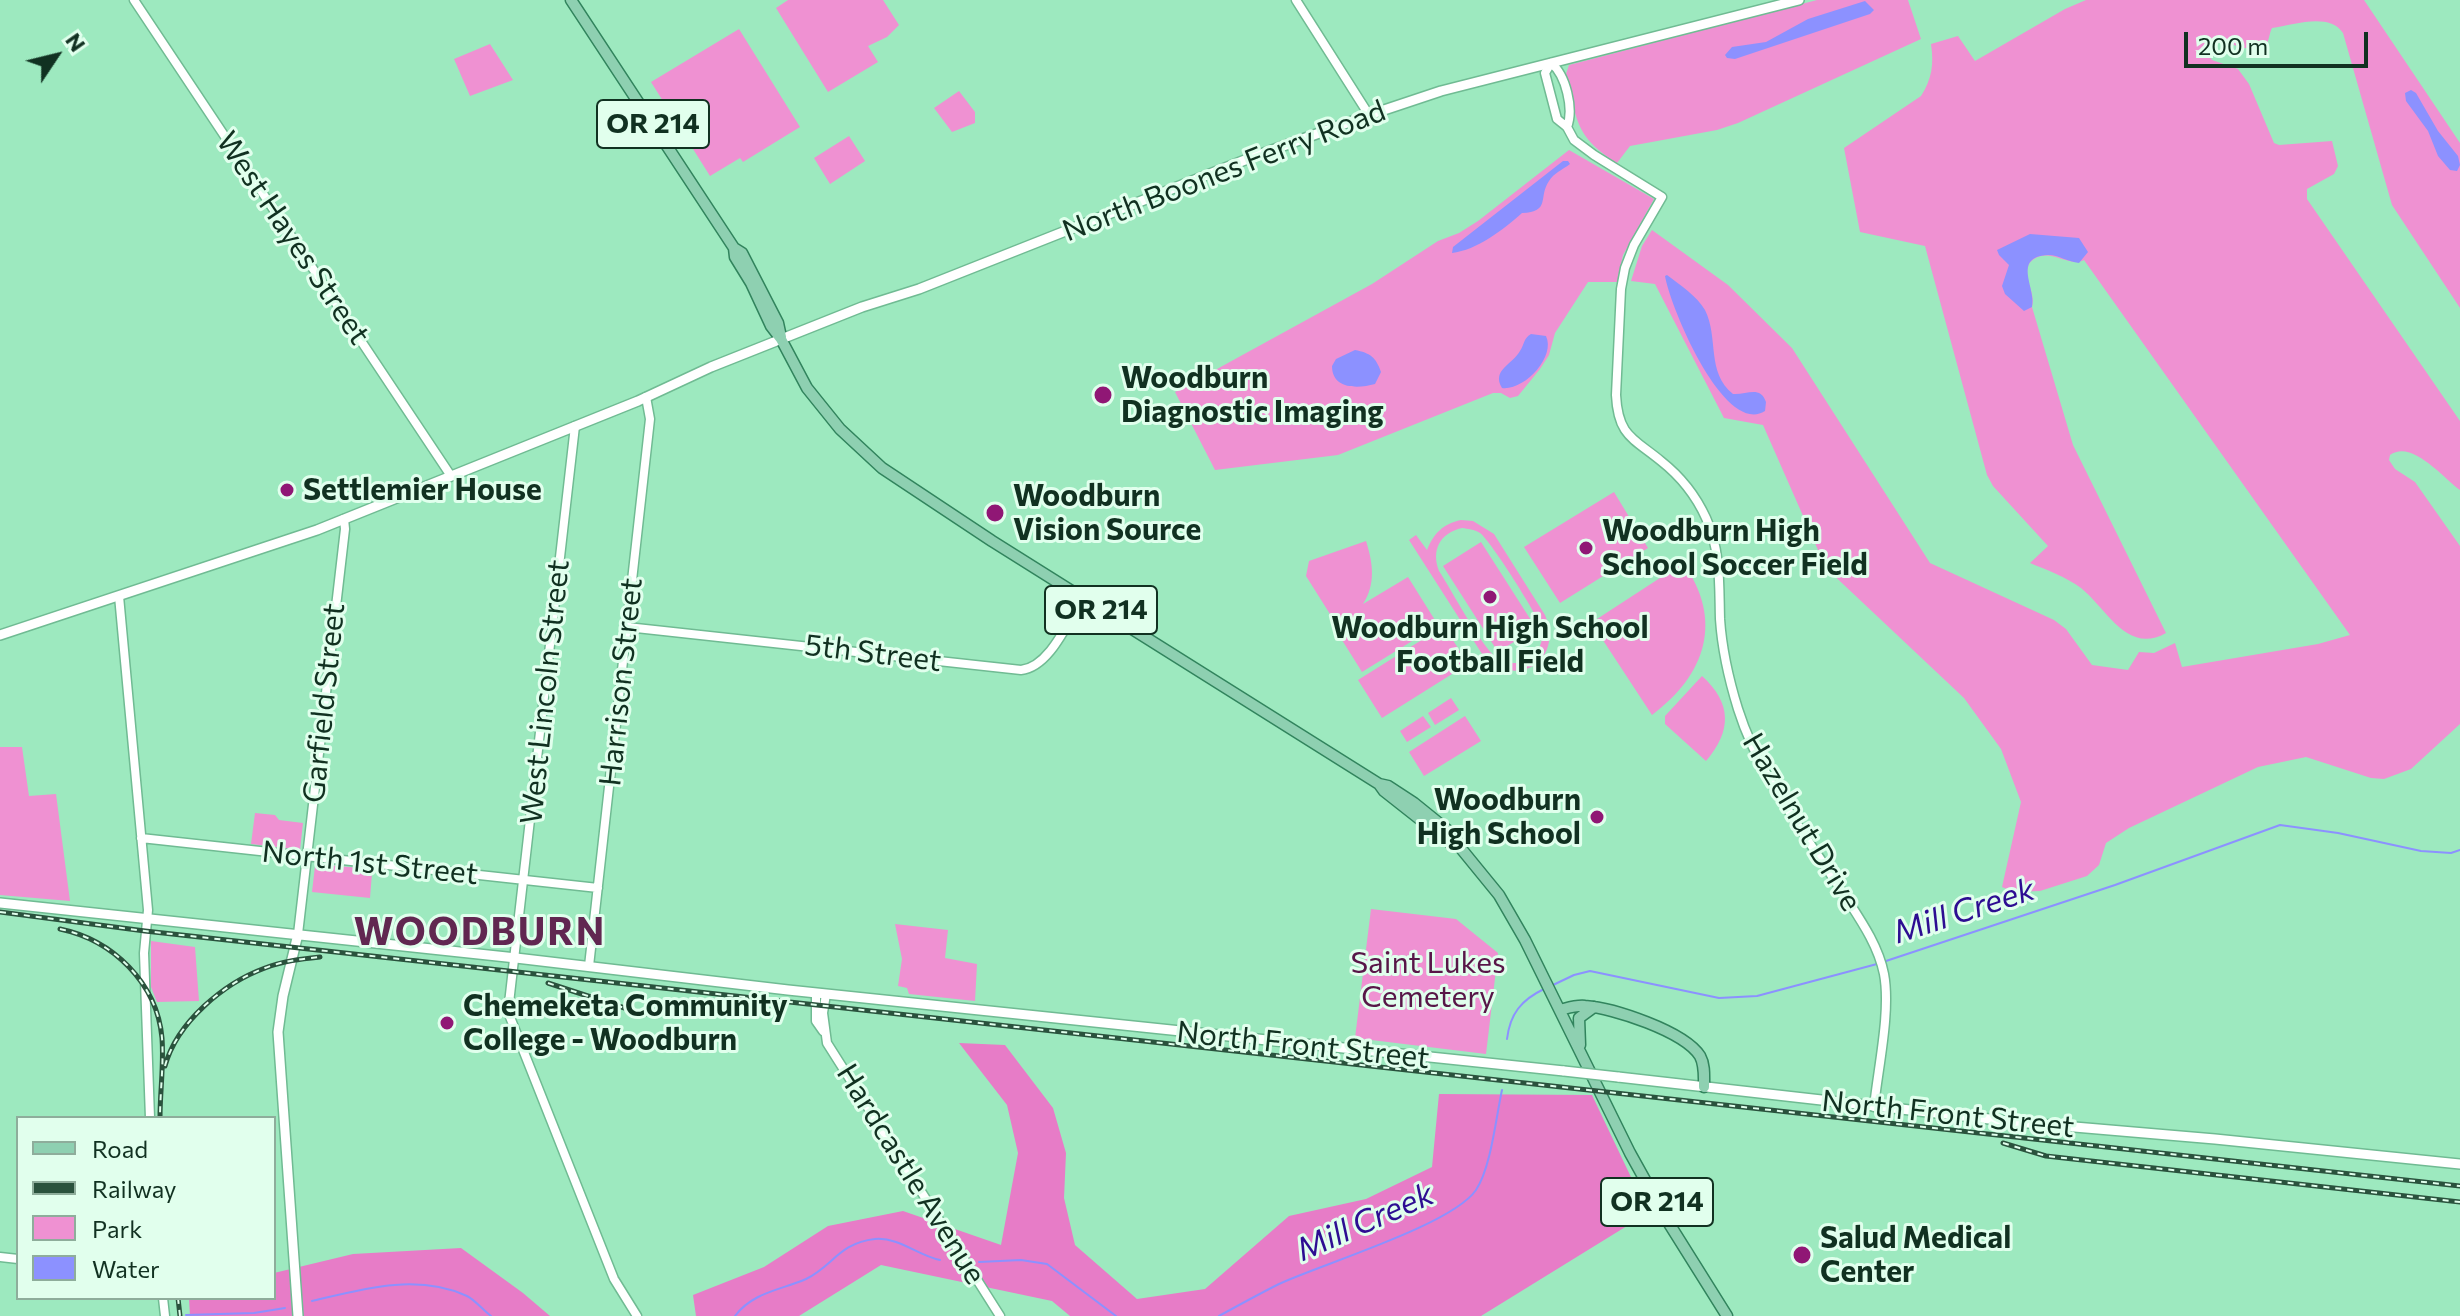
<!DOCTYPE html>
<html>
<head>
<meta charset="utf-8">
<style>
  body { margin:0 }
  #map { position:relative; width:2460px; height:1316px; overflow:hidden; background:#9de9bf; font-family:Commissioner,sans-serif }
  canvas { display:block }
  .legend { position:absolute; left:16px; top:1116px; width:260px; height:184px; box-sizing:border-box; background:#e1ffed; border:2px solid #8ead9b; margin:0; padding:10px 14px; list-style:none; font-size:24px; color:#113121 }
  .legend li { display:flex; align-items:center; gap:16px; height:40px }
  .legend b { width:40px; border:2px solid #8ead9b }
  .north { position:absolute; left:16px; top:16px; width:80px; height:80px; -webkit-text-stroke:6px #e1ffed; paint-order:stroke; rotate:55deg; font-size:22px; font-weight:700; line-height:32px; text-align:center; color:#113121 }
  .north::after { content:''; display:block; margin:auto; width:28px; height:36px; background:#113121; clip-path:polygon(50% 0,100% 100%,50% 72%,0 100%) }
  .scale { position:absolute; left:2184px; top:32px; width:184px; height:36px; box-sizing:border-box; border:4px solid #113121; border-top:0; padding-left:10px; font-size:24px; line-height:28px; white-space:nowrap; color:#113121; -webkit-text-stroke:6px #e1ffed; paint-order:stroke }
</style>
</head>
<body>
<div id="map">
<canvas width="2460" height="1316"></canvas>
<ul class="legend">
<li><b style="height:10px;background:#8ed0b1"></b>Road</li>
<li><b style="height:10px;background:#2a523d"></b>Railway</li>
<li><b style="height:22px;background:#ef91d2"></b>Park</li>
<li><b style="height:22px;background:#8c91ff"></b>Water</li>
</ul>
<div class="north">N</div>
<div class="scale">200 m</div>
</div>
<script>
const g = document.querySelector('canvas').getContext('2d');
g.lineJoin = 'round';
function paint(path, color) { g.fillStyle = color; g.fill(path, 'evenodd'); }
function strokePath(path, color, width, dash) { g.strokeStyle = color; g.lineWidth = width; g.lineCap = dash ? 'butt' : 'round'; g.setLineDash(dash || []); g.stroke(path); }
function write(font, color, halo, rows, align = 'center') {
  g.font = font + ' Commissioner,sans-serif'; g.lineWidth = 6; g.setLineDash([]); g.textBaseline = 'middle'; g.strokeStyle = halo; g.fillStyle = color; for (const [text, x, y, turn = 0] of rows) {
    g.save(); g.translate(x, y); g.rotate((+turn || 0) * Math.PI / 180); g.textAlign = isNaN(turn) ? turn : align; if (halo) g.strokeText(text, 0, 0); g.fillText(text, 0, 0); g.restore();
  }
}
const green = new Path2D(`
  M788 0H883L899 25 887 37 868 46 878 62 828 92 776 8Z
  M1817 0H1908L1921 39 1738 123 1717 130 1630 146 1617 163C1575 137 1577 120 1566 74L1569 65Z
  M2086 0H2364L2460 143V308L2392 205 2343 33C2329 12 2294 25 2272 28 2269 33 2269 44 2264 47 2253 56 2226 37 2210 45L2208 53 2212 60 2238 69 2249 84 2274 143 2279 145 2332 141 2338 166 2334 174 2307 189V199L2460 421V490C2443 478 2412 439 2390 455L2389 460 2395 469 2415 482 2460 546V724L2411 769 2384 779 2371 778 2306 757 2258 767 2129 828 2106 843 2099 865 2087 876 2040 891 2014 892 2002 887 2021 802 2001 749 1964 698 1826 568 1763 425 1724 418 1655 284 1631 281 1642 246 1652 230 1728 285 1792 348 1930 563 2054 620 2066 629 2092 665 2128 670 2139 652 2154 653 2175 643 2182 667 2318 644 2350 635 2084 260C2068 268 2052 248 2034 259 2017 270 2037 291 2032 307L2073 445 2166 633C2127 655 2107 609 2081 588 2066 577 2047 570 2030 563L2048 546 1993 486 1987 475 1925 246 1860 232 1844 148 1921 96C1932 79 1934 64 1931 44L1958 36 1975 61 2065 9Z
  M739 29 800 127 743 162 740 158 710 176 651 82Z
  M490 44 513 80 470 96 454 59Z
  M959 91 975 112V123L952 132 934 108Z
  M849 136 865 161 830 184 814 158Z
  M1569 150 1654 199 1623 255 1617 282H1588L1555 333 1549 355 1540 369 1518 396 1510 398 1501 393H1493L1338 455 1215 470 1175 392 1372 284 1438 241 1459 233 1478 221Z
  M1614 492 1648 548 1560 603 1524 547Z
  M1461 520 1473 521 1494 534 1545 615C1564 659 1519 690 1484 657L1409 540 1416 535 1427 550C1434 533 1443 524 1461 520ZM1462 528C1468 529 1474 529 1480 533 1490 540 1540 618 1542 630 1546 655 1517 672 1497 658 1482 648 1451 589 1439 571 1431 550 1440 533 1462 528Z
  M1366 541C1373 563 1376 584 1363 604L1408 577 1438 625 1362 672 1332 624 1335 622 1306 576 1309 561Z
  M1481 542 1536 628 1498 652 1443 566Z
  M1683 563C1724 620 1706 675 1652 715L1595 628 1597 619Z
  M1444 626 1468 664 1382 718 1358 680Z
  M1702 676C1732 703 1732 731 1706 761L1665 724V716Z
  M1451 698 1459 710 1435 725 1428 713Z
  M1423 716 1431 727 1407 742 1400 731Z
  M1465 716 1481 741 1424 776 1409 752Z
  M0 747H22L29 796 56 794 70 901 0 895Z
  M255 813 275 815 279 820 303 823 300 850 251 844Z
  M317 864 370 869 372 873 370 898 312 892 315 866Z
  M1371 909 1456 919 1498 953 1486 1054 1355 1038Z
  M895 924 948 930 945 958 977 964 975 1001 909 994 907 988 898 986 902 959Z
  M151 941 195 947 199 1001 157 1002 151 987Z`);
const forest = new Path2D(`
  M959 1043 1005 1045 1053 1108 1066 1153 1064 1198 1075 1245 1137 1299 1205 1289 1289 1216 1366 1199 1432 1167 1439 1094 1592 1095 1648 1213 1481 1316H1070L1052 1301 881 1265 799 1316H696L693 1295 764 1267 828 1226 903 1211 1001 1245 1018 1153 1007 1105Z
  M461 1248 523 1293 550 1316H190L189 1298H274V1273L353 1254Z`);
const water = new Path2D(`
  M1865 1 1874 10 1870 14 1735 59 1727 58 1725 55 1732 47 1766 42 1808 19Z
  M2411 90 2416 93 2438 131 2458 156 2460 165 2457 171 2450 170 2438 156 2428 131 2406 101 2405 93Z
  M1563 161H1568L1570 164C1562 170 1554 173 1549 181 1538 197 1551 212 1522 213 1503 230 1477 250 1452 253L1453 247Z
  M2030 234 2079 238 2088 252 2079 263C2068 262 2059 255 2048 255 2011 257 2037 289 2032 307L2024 311 2005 294 2002 286 2009 265 1999 255 1997 250Z
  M1667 275C1680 285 1697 296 1705 310 1719 338 1706 372 1733 394 1747 395 1760 385 1766 402L1765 411C1724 437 1670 306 1665 276Z
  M1531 334 1546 336C1556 357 1524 391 1502 388 1491 370 1513 364 1520 351 1525 343 1523 339 1531 334Z
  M1355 350C1370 353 1376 357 1381 372L1375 384C1357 389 1332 389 1332 366L1336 359Z`);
const stream = new Path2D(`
  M1883 962 2115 885 2280 825 2338 833 2421 851 2451 853 2460 850
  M1553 985 1574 975 1590 971 1719 998 1757 996 1877 964
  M1507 1039C1510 1014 1521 1000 1544 989
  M979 1262 1021 1260 1047 1264 1116 1316
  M312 1301C362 1289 417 1273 467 1296 475 1300 483 1310 491 1316
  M186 1315 254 1313 285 1308
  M735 1316C753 1292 781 1290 806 1279 833 1266 839 1243 875 1239 899 1237 917 1255 940 1260
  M1219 1316C1239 1305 1259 1294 1279 1284 1322 1264 1452 1225 1476 1190 1491 1168 1496 1117 1502 1090`);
const tertiary = new Path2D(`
  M134 0 451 476
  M1296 0 1369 115
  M1567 127C1574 109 1566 75 1551 63L1545 73 1557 119 1567 127 1574 140 1594 155 1662 197 1634 245 1625 268 1621 289 1616 395C1618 436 1633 438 1661 461 1680 476 1696 496 1706 518 1721 551 1719 584 1720 619 1722 649 1729 680 1738 709 1759 776 1805 834 1843 893 1859 918 1878 944 1884 974 1891 1011 1878 1068 1874 1107
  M575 426 508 1012 614 1279 637 1316
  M119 596 148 910 144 953 150 1118
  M627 627 1021 670C1050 667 1068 621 1083 598
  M141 838 598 888
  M298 934 345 529 344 519
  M589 966 650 419 646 397
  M816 993V1021L823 1031
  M826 994 823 1013 827 1043 1000 1316
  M0 1257 18 1259
  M163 1298 165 1316`);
const secondary = new Path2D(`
  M0 635 317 530 638 401 711 367 862 307 919 289 1250 158 1369 115 1441 91 1799 0
  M0 903 516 958 788 990 1564 1071
  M1618 1077 2016 1122 2215 1139 2460 1164
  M298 1316 278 1032 283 996 298 934`);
const primary = new Path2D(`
  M571 0 734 248 742 253 778 323 781 337
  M734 248 735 257 751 283 771 326 781 339 807 388 840 429 882 468 992 541 1379 784 1388 786 1414 803 1456 837 1459 846 1499 895 1525 940 1630 1153 1670 1225 1727 1316
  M1379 784 1384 791 1450 843 1459 846
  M1560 1010C1568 1008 1576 1005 1585 1006 1613 1008 1684 1031 1700 1056 1705 1065 1704 1076 1704 1087
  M1580 1045 1579 1018 1594 1007`);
const rail = new Path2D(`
  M0 912 145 931 2460 1186
  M60 929C113 940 157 983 162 1038 164 1065 160 1091 160 1118
  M548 983 643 1014 731 1009
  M165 1066C177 1022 224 983 265 968 283 961 301 959 320 957
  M2003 1143 2046 1156 2460 1202
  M178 1298 180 1316`);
const secondaryBridge = new Path2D(`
  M1564 1071 1618 1077`);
const markers = [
  [1103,395,10,"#901775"],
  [287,490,8,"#901775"],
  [995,513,10,"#901775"],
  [1586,548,8,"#901775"],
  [1490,597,8,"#901775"],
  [1597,817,8,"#901775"],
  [447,1023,8,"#901775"],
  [1802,1255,10,"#901775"]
];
const shields = [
  [653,124,112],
  [1101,610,112],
  [1657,1202,112]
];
const shieldNames = [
  ["OR 214",653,124],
  ["OR 214",1101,610],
  ["OR 214",1657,1202]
];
const streetNames = [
  ["North Boones Ferry Road",1224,171,-21],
  ["West Hayes Street",293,238,56],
  ["5th Street",873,653,7],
  ["Harrison Street",621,682,-84],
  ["West Lincoln Street",545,692,-84],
  ["Garfield Street",324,703,-84],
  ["Hazelnut Drive",1802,822,59],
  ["North 1st Street",370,863,6],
  ["North Front Street",1303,1045,6],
  ["North Front Street",1948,1114,6],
  ["Hardcastle Avenue",911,1174,58]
];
const poiNames = [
  ["Woodburn",1121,378],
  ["Diagnostic Imaging",1121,412],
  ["Settlemier House",303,490],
  ["Woodburn",1013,496],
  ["Vision Source",1013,530],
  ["Woodburn High",1602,531],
  ["School Soccer Field",1602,565],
  ["Woodburn High School",1490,628,"center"],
  ["Football Field",1490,662,"center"],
  ["Woodburn",1581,800,"right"],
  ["High School",1581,834,"right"],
  ["Chemeketa Community",463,1006],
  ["College - Woodburn",463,1040],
  ["Salud Medical",1820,1238],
  ["Center",1820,1272]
];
const parkNames = [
  ["Saint Lukes",1428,963],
  ["Cemetery",1428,997]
];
const waterNames = [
  ["Mill Creek",1964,911,-18],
  ["Mill Creek",1365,1222,-24]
];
const districtNames = [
  ["WOODBURN",480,932]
];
paint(green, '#ef91d2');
paint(forest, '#e77cc7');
paint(water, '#8c91ff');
strokePath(stream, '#8c91ff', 2);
strokePath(tertiary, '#70bb93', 11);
strokePath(secondary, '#70bb93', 12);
strokePath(primary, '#31845d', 13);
strokePath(tertiary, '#fff', 8);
strokePath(secondary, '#fff', 9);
strokePath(primary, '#8ed0b1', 10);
strokePath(rail, '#2a523d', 5);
strokePath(rail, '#e1ffed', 2, [6]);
strokePath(secondaryBridge, '#70bb93', 12, []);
strokePath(secondaryBridge, '#fff', 9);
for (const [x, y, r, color] of markers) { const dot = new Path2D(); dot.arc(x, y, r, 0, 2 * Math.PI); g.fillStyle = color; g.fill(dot); strokePath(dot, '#e1ffed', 3); }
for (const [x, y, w] of shields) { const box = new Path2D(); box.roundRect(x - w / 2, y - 24, w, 48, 6); g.fillStyle = '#e1ffed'; g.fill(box); strokePath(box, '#113121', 2); }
write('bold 28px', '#113121', null, shieldNames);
write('30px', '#113121', '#e1ffed', streetNames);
write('bold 30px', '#113121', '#e1ffed', poiNames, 'left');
write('30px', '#581648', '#e1ffed', parkNames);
write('italic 32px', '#2d0d92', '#e1ffed', waterNames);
g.letterSpacing = '2px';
write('bold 38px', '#612751', '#e1ffed', districtNames);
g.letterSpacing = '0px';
</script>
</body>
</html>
